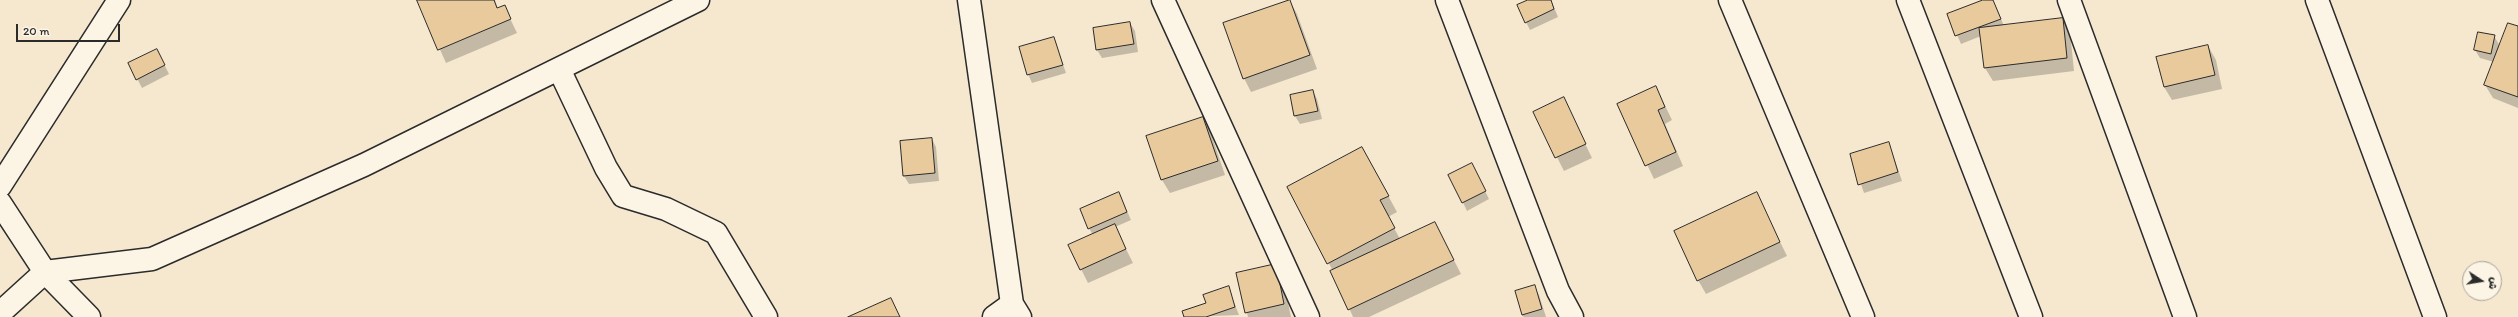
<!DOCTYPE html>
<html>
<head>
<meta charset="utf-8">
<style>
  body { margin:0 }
  #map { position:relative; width:2518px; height:317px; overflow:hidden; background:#f6e8cf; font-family:Itim,"Playpen Sans Arabic",sans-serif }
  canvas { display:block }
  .north { position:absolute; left:2462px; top:261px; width:40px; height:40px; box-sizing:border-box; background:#fcf5e5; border:1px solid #a8a49b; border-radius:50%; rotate:102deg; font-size:11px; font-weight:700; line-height:16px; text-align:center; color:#2b2b2b }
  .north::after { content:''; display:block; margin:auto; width:14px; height:18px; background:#2b2b2b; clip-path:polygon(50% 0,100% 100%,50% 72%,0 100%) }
  .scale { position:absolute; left:16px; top:24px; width:104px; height:18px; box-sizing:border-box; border:2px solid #2b2b2b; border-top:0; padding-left:5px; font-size:12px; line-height:14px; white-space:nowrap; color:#2b2b2b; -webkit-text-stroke:3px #fcf5e5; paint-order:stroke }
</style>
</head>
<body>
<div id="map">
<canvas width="2518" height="317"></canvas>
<div class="north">ش</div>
<div class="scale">20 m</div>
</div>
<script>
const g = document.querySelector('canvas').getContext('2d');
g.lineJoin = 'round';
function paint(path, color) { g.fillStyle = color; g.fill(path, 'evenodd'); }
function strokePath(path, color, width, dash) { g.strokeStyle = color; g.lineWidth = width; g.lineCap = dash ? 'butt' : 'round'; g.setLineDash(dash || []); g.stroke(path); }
const shadow = new Path2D(`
  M418 0H495L498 9 504 6 517 33 446 63Z
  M1530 0H1551L1558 17 1530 30 1526 22Z
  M1985 0H1993L2004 26 2062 19 2070 32 2074 71 1993 81 1985 68 1981 36 1961 44 1948 14Z
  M1290 1 1297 14 1317 69 1251 92 1244 78Z
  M1130 23 1135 31 1138 52 1102 58 1097 50 1094 29Z
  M2518 28V108L2493 98 2485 85 2494 62 2480 58 2475 50 2479 33 2494 36 2500 46Z
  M1054 38 1066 73 1032 83 1028 74Z
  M2208 46 2216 60 2222 89 2172 100 2164 87Z
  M161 58 169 74 142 88 129 63Z
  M1656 87 1672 120 1665 124 1683 166 1654 179 1618 104Z
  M1313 91 1317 99 1322 119 1300 124 1295 116 1291 96Z
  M1563 98 1592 158 1564 171 1534 112Z
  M1202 118 1210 131 1225 175 1170 193 1162 180Z
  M932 139 936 147 939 181 909 184 904 176Z
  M1889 143 1902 181 1864 193 1851 155Z
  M1371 164 1397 212 1388 217 1400 239 1435 223 1461 274 1369 317H1353L1333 271 1288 188Z
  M1476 173 1489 199 1467 211 1450 175Z
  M1119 193 1131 220 1115 227 1133 263 1088 283 1081 269 1093 235 1089 228Z
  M1756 193 1787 256 1706 294 1698 280Z
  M1237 273 1283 279 1291 317H1248Z
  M1228 287 1239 315 1185 317 1207 304Z
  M1534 287 1539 295 1546 317H1524L1522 315Z`);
const building = new Path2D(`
  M417 0H494L497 8 505 5 511 19 438 50Z
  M1290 0 1310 55 1243 79 1223 23Z
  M1528 0H1551L1554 9 1525 23 1517 5Z
  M1983 0H1993L2001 19 1955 36 1947 14Z
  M2063 18 2067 58 1984 68 1979 28Z
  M1130 22 1134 44 1096 50 1093 28Z
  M2508 23 2518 26V97L2484 85Z
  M2478 32 2495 35 2491 54 2474 50Z
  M1054 37 1063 65 1027 75 1019 47Z
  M2208 45 2215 75 2164 87 2156 57Z
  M157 49 165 65 136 80 128 63Z
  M1656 86 1665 107 1658 110 1676 152 1645 166 1617 104Z
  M1313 90 1318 111 1294 116 1290 95Z
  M1564 97 1586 144 1555 158 1533 112Z
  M1203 117 1218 161 1161 180 1146 136Z
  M932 138 935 173 903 176 900 141Z
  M1889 142 1898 172 1858 185 1850 154Z
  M1362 147 1389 196 1380 200 1395 228 1327 264 1287 187Z
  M1472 163 1486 191 1462 203 1448 175Z
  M1119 192 1127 212 1088 229 1080 209Z
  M1757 192 1780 242 1697 281 1674 231Z
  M1435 222 1454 260 1348 310 1330 271Z
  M1115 224 1126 249 1080 270 1068 245Z
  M1276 264 1284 304 1245 313 1236 273Z
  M1535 285 1542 309 1522 315 1515 291Z
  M1229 286 1235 307 1206 317H1184L1182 311 1206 303 1203 295Z
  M891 298 900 317H848Z`);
const minor = new Path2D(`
  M969 0 1012 304
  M1163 0 1308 317
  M1447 0 1558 291 1572 317
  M1730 0 1863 317
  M1908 0 2031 317
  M2069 0 2185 317
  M2317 0 2435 317
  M559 69 606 168 623 196 666 209 716 233 766 317
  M0 186 119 0
  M0 203 45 272 89 317
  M0 313 45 272 152 259 364 165 698 0
  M994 317 1012 304 1020 317`);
paint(shadow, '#0003');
paint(building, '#e9ca9c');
strokePath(building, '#2b2b2b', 1);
strokePath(minor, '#2b2b2b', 25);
strokePath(minor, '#fcf5e5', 22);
</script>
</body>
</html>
